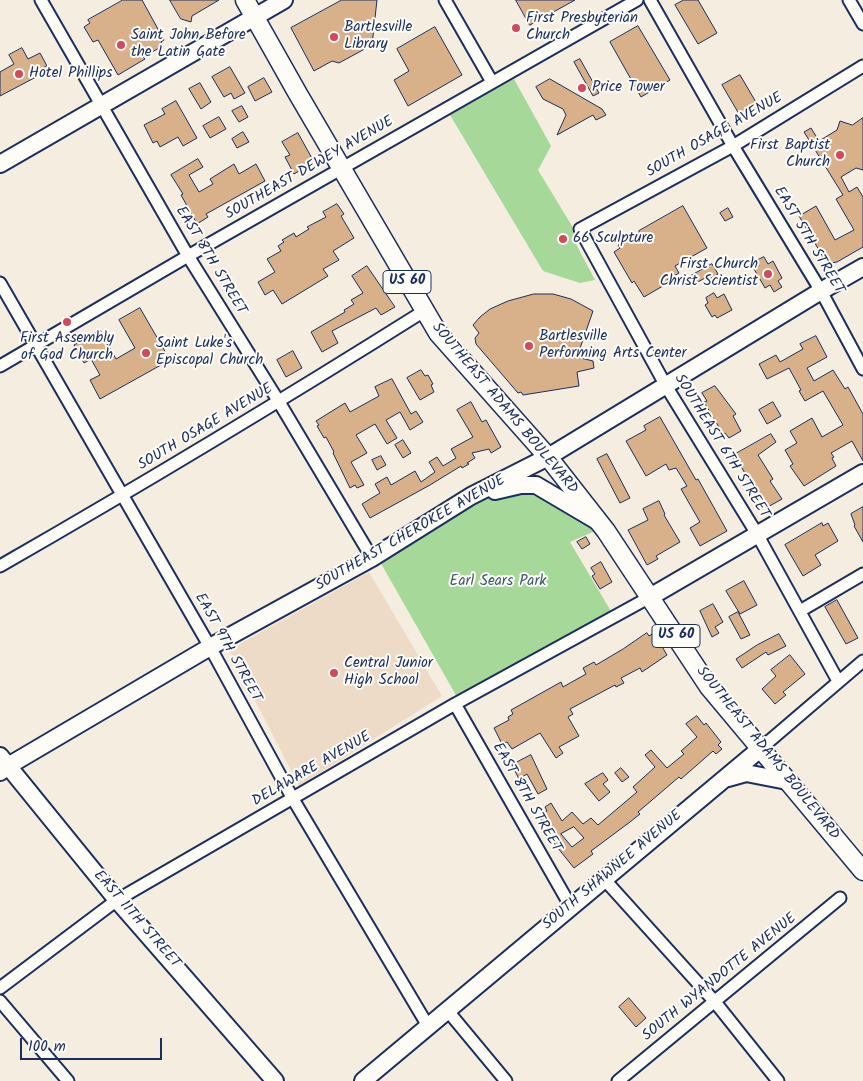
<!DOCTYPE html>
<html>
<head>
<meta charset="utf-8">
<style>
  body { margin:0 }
  #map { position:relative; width:863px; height:1081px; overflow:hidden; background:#f6ede1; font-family:Kalam,sans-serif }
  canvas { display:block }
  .scale { position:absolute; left:20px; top:1038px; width:142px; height:22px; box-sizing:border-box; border:2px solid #1b2f5e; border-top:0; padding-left:6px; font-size:15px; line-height:18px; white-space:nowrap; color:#1b2f5e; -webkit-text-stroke:4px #fdfcf7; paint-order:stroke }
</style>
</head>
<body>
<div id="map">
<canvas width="863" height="1081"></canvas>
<div class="scale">100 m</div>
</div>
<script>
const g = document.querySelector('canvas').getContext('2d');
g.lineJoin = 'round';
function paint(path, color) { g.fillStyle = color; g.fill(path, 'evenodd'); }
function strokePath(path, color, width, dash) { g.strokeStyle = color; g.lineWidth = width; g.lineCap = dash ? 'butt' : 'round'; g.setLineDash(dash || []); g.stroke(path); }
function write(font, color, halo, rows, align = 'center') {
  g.font = font + ' Kalam,sans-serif'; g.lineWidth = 4; g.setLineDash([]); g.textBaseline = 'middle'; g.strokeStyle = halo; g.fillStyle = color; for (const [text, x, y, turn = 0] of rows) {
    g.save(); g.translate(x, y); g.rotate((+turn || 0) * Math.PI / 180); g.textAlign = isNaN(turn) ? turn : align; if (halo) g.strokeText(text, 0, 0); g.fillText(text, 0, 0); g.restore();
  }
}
const built = new Path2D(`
  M369 572 442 696 299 786 229 650Z`);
const green = new Path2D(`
  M514 79 551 146 538 170 572 226 576 244 595 280 580 283 543 271 450 115Z
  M535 490 597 530 570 542 612 613 457 697 379 560 476 499Z`);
const building = new Path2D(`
  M123 0H142L164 40 161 42 163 46 143 57 145 59 118 75 98 40 93 42 84 27 90 23 88 20Z
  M170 0H219L192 16 191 22 181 19Z
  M342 0H377L372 45 339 63 332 61 314 71 291 28Z
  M516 0H575L530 25Z
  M684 0H698L717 33 698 44 675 5Z
  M638 26 670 80 641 97 610 42Z
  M435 27 462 75 408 106 394 80 409 71 397 49Z
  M22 48 28 59 40 53 47 66 36 71 38 76 0 96V72L14 64 9 55Z
  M580 59 599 93 593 96 574 62Z
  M230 67 245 93 234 99 231 93 224 97 212 77Z
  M740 75 760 109 742 119 722 85Z
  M264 78 272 92 255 101 248 87Z
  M550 79 602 109 606 115 596 120 593 115 557 135 566 115 563 109 543 99 536 87Z
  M200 83 211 102 201 109 189 89Z
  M176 101 197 138 183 146 178 137 160 147 157 141 153 143 144 125 165 114 162 109Z
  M242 106 248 117 239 122 232 111Z
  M219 117 226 129 210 138 203 126Z
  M863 118V170L856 168 841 177 849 192 857 187 863 197V247L837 262 832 263 827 261 823 257 799 216 816 206 835 240 854 230 836 199 843 195 804 132 811 128 819 141 837 130 840 121 852 125Z
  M243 132 249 142 237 148 232 139Z
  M298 133 314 162 294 174 285 157 290 155 282 142Z
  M198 159 203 167 189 175 199 192 213 184 210 179 234 164 239 174 256 164 265 181 206 214 208 217 197 224 181 195 183 194 171 175Z
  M337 204 344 214 341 216 354 238 333 251 339 260 323 269 328 276 282 304 273 290 265 295 258 282 275 272 267 259 281 251 278 246 284 242 282 240 294 233 296 237 309 229 307 227 326 217 323 212Z
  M683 206 707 248 675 266 679 273 667 280 668 283 644 297 634 281 632 283 614 252 620 248 618 245 639 233V231Z
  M728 208 733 217 725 221 720 213Z
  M764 257 768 264 773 261 782 278 778 281 782 287 774 292 770 285 765 288 754 269 759 266 756 261Z
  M712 264 718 274 706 281 705 278 694 284 689 277Z
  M367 266 395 307 381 315 376 308 332 331 338 343 322 352 311 332 345 312 344 310 354 304 351 300 363 293 352 276Z
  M714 293 717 298 724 294 732 310 717 318 715 315 712 317 705 305 708 303 706 298Z
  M534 294H553L571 299 593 311 577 357 593 361 594 368 577 372 579 386 523 395 521 392 518 393 476 344 475 338 479 333 473 325 480 317 490 309 508 301Z
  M140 308 170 360 100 399 90 380 100 375 91 359 84 363 74 345 100 330 116 359 135 348 119 320Z
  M816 336 827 357 807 368 814 381 833 370 845 389 848 387 863 414V461L852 441 831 453 834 457 832 458 836 466 804 486 790 466 793 464 785 450 797 443 790 431 812 418 822 437 843 425 823 391 805 401 799 391 801 390 789 368 767 379 759 364 776 355 780 362 803 349 800 344Z
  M293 351 302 368 286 377 277 360Z
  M421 370 425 376 428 375 433 384 431 385 434 392 420 400 407 378Z
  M392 379 411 414 416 411 423 422 410 430 400 412 386 420 397 438 387 444 375 424 356 435 367 453 351 462 364 485 357 488 355 485 350 488 333 453 334 452 326 437 324 438 317 426 319 425 316 421 345 403 350 412 379 396 375 387Z
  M715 386 736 414 733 416 741 431 729 438 725 433 723 434 704 402 707 401 702 393Z
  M471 402 482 422 486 420 501 447 491 453 489 449 472 453 475 458 467 463 469 464 462 468 461 466 430 485 370 518 362 504 380 493 375 484 387 477 391 485 415 471 421 482 435 472 429 462 437 457 443 466 456 458 451 449 473 437 457 410Z
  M773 402 781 416 767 424 759 410Z
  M660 417 696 480 698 479 727 531 700 546 690 528 700 522 681 489 687 486 676 468 669 470 666 464 646 476 626 441 646 430 644 426Z
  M771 434 776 442 758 455 773 479 770 481 782 499 766 508 740 465 738 467 732 456Z
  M403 440 411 453 403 458 395 445Z
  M607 454 630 498 620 503 597 459Z
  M381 456 386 465 377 470 372 460Z
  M659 501 665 514 664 515 680 542 656 556 658 559 647 565 628 530 648 520 643 509Z
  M863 507V542L854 526 855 525 851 514Z
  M822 523 823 526 828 523 838 541 815 555 821 565 803 576 785 545Z
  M586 537 590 544 582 549 577 542Z
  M601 562 612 582 600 589 592 576 595 574 591 568Z
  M744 581 757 605 740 614 726 591Z
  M837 600 858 638 846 644 825 607Z
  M713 604 723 622 715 627 719 633 712 637 700 611Z
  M738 612 750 635 741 639 729 617Z
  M647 633 649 636 654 633 667 655 642 672 640 668 621 678 624 683 616 687 615 685 570 709 573 714 568 717 579 736 559 747 563 753 556 758 540 733 512 749 507 742 502 744 494 728 509 720 508 717 513 714 511 710 561 682 563 687 586 674 583 668 594 662 596 665 623 649Z
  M779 634 786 646 768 655 766 652 742 668 736 659 757 645Z
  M790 655 805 674 783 692 786 695 775 704 762 689 776 676 771 670Z
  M697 716 704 725 706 723 721 742 718 745 722 749 716 754 713 751 681 779 679 777 638 812 640 814 630 822 591 851 593 854 574 868 553 842 557 839 548 824 545 826 539 816 547 811 545 807 551 803 562 821 572 812 583 824 591 818 598 825 637 792 633 787 655 767 645 755 651 750 667 768 684 754 681 751 697 737 686 724ZM574 827 584 838 572 847 561 834Z
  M531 755 547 789 538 794 527 774 519 779 512 765Z
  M621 768 629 777 622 782 615 773Z
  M603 773 608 780 603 784 610 792 599 801 585 784Z
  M629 998 646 1018 636 1027 619 1007Z`);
const street = new Path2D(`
  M41 0 188 256 279 402 372 558
  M445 0 492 82
  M650 0 733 146 821 291 863 369
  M849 0 863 24
  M0 283 210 647 293 799 428 1026
  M0 366 188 256 637 0
  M0 566C143 484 284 399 424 311
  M800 611 863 574
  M838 681 757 534 666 386 580 229 733 146 863 66
  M455 704 571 907
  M760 749 863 661
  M604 879 715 1002 778 1081
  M0 988 117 900 455 704 650 597
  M0 1001 68 1081
  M447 1010 506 1081
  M618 1081 840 898`);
const secondary = new Path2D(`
  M0 164 284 0
  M495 491 521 485H536L597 521
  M650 597 863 473
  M0 756 117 900 275 1081
  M0 772 8 766 210 647 372 558 471 496 548 457 821 291 863 267
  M728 778 746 773 787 781
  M363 1081 760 749`);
const primary = new Path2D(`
  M245 0 298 94 438 333 548 457 606 531 709 687 863 871`);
const markers = [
  [516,28,5,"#d1495b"],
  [334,37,5,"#d1495b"],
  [121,45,5,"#d1495b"],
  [19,74,5,"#d1495b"],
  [582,88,5,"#d1495b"],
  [840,155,5,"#d1495b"],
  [563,239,5,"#d1495b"],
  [768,274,5,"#d1495b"],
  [67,322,5,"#d1495b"],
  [529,346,5,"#d1495b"],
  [146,353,5,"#d1495b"],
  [334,673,5,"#d1495b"]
];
const shields = [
  [407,282,48],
  [676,636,48]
];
const shieldNames = [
  ["US 60",407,282],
  ["US 60",676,636]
];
const poiNames = [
  ["First Presbyterian",526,19],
  ["Church",526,36],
  ["Bartlesville",344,28],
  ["Library",344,45],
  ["Saint John Before",131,36],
  ["the Latin Gate",131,53],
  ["Hotel Phillips",29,74],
  ["Price Tower",592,88],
  ["First Baptist",830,146,"right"],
  ["Church",830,163,"right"],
  ["66 Sculpture",573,239],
  ["First Church",758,265,"right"],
  ["Christ Scientist",758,282,"right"],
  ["Bartlesville",539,337],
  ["Performing Arts Center",539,354],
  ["First Assembly",67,339,"center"],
  ["of God Church",67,356,"center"],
  ["Saint Luke's",156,344],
  ["Episcopal Church",156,361],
  ["Central Junior",344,664],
  ["High School",344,681]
];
const streetNames = [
  ["SOUTH OSAGE AVENUE",715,136,-30],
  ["SOUTHEAST DEWEY AVENUE",310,169,-30],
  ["EAST 5TH STREET",808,241,59],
  ["EAST 8TH STREET",210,261,59],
  ["SOUTHEAST ADAMS BOULEVARD",504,409,50],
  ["SOUTH OSAGE AVENUE",206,428,-31],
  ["SOUTHEAST 6TH STREET",721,447,58],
  ["SOUTHEAST CHEROKEE AVENUE",411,534,-30],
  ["EAST 9TH STREET",227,648,61],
  ["SOUTHEAST ADAMS BOULEVARD",767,754,51],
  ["DELAWARE AVENUE",312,770,-30],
  ["EAST 8TH STREET",526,798,60],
  ["SOUTH SHAWNEE AVENUE",613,871,-40],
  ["EAST 11TH STREET",136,920,49],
  ["SOUTH WYANDOTTE AVENUE",720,978,-39]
];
const parkNames = [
  ["Earl Sears Park",498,582]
];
paint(built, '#eddbc7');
paint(green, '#a6d89a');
paint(building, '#d8b089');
strokePath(building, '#1b2f5e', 1);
strokePath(street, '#1b2f5e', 15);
strokePath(secondary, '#1b2f5e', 20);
strokePath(primary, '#1b2f5e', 21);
strokePath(street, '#fdfcf7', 11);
strokePath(secondary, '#fdfcf7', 16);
strokePath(primary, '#fdfcf7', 18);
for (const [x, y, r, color] of markers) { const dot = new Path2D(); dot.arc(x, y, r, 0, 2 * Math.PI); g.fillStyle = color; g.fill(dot); strokePath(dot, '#fdfcf7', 2); }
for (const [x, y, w] of shields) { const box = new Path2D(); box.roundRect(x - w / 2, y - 11.5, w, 23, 4); g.fillStyle = '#fdfcf7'; g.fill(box); strokePath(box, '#1b2f5e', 1); }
write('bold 14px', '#1b2f5e', null, shieldNames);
write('15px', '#1b2f5e', '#fdfcf7', poiNames, 'left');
write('15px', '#1b2f5e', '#fdfcf7', streetNames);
write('15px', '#3e596d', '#fdfcf7', parkNames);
</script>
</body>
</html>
